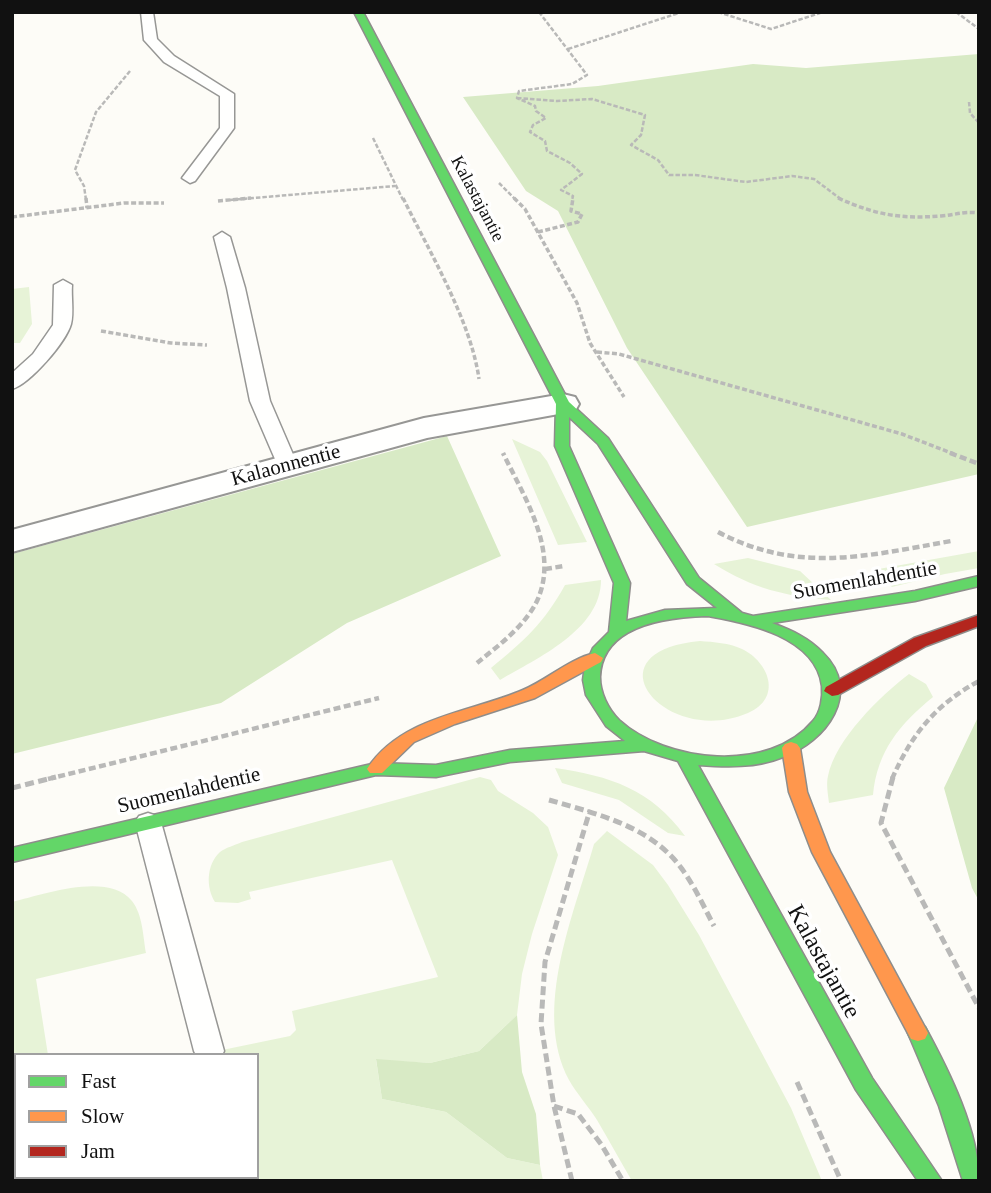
<!DOCTYPE html>
<html>
<head>
<meta charset="utf-8">
<style>
  body { margin:0 }
  #map { position:relative; width:991px; height:1193px; overflow:hidden; background:#fdfcf7; font-family:Georgia,serif }
  canvas { display:block }
  .frame { position:absolute; inset:0; border:14px solid #111; pointer-events:none }
  .legend { position:absolute; left:14px; top:1053px; width:245px; height:126px; box-sizing:border-box; background:#fff; border:2px solid #a0a0a0; margin:0; padding:9px 12px; list-style:none; font-size:21px; color:#111 }
  .legend li { display:flex; align-items:center; gap:14px; height:35px }
  .legend b { width:35px; border:2px solid #a0a0a0 }
</style>
</head>
<body>
<div id="map">
<canvas width="991" height="1193"></canvas>
<div class="frame"></div>
<ul class="legend">
<li><b style="height:9px;background:#63d668"></b>Fast</li>
<li><b style="height:9px;background:#ff974d"></b>Slow</li>
<li><b style="height:9px;background:#b3261e"></b>Jam</li>
</ul>
</div>
<script>
const g = document.querySelector('canvas').getContext('2d');
g.lineJoin = 'round';
function paint(path, color) { g.fillStyle = color; g.fill(path, 'evenodd'); }
function strokePath(path, color, width, dash) { g.strokeStyle = color; g.lineWidth = width; g.lineCap = dash ? 'butt' : 'round'; g.setLineDash(dash || []); g.stroke(path); }
function write(font, color, halo, rows, align = 'center') {
  g.font = font + ' Georgia,serif'; g.lineWidth = 7; g.setLineDash([]); g.textBaseline = 'middle'; g.strokeStyle = halo; g.fillStyle = color; for (const [text, x, y, turn = 0] of rows) {
    g.save(); g.translate(x, y); g.rotate((+turn || 0) * Math.PI / 180); g.textAlign = isNaN(turn) ? turn : align; if (halo) g.strokeText(text, 0, 0); g.fillText(text, 0, 0); g.restore();
  }
}
const green = new Path2D(`
  M29 287 32 324 20 343H12V289Z
  M512 439 540 452 547 461 587 542 558 545Z
  M979 551V568L945 574 892 587 873 570Z
  M748 558 800 571 831 600C787 597 752 588 714 564Z
  M601 580C601 630 537 658 500 680L491 668C525 640 544 623 565 585Z
  M700 641C714 642 729 643 742 649 769 662 783 698 748 713 666 748 585 652 700 641Z
  M909 674 926 684 933 697C900 724 877 751 873 795L829 803C828 794 826 784 828 776 835 740 881 695 909 674Z
  M555 768C610 776 651 789 685 836L668 833 619 800 562 783Z
  M480 777 491 780 498 791 533 813 548 827 558 855 532 934 522 974 517 1015 479 1051 430 1063 376 1060 382 1099 446 1112 507 1158 540 1165 543 1181H12V902C42 895 108 871 132 901 143 915 143 937 146 953L36 979 48 1055H16V1177H257V1055H198L290 1036 296 1030 292 1011 438 977 392 860 249 892 251 899 238 903 215 902C206 888 206 865 220 852 225 848 235 845 242 842Z
  M607 831 653 865 668 885 699 935 791 1108 822 1181H632C620 1161 609 1140 597 1120 588 1106 577 1094 569 1080 532 1010 574 914 594 844Z`);
const forest = new Path2D(`
  M979 54V474L747 527 627 348 558 211 526 191 463 97 598 86 753 64 806 68Z
  M447 436 501 556 347 623 221 703 12 754V554Z
  M979 715V901L972 888 944 788Z
  M517 1015 522 1072 536 1114 540 1165 507 1158 446 1112 382 1099 376 1059 430 1063 479 1051Z`);
const pathFar3 = new Path2D(`
  M539 12 587 75 572 84 519 91 517 98 535 106 536 111 546 118 533 125 530 132 545 141 547 151 570 163 582 174 561 190 573 196 572 200
  M718 12 771 29 823 12
  M956 12 979 29
  M568 49 682 12
  M517 98 557 101 592 99 645 115 641 135 631 145 658 160 669 175H695L746 182 792 176 814 179 842 200
  M969 102 970 113 979 123
  M373 138 403 200
  M499 183 516 200
  M86 200 84 186 75 170 96 112 130 71
  M230 200 395 186`);
const pathFar2 = new Path2D(`
  M86 198 87 208
  M403 198C429 251 471 321 479 379
  M514 198 525 209 577 303 590 343 624 397
  M838 198C876 215 900 219 941 216 956 215 962 211 979 213
  M218 201 251 198
  M12 217 124 203H164
  M538 232 578 222 582 214 571 211 573 198
  M101 331 171 343 207 345
  M597 352 619 354 902 434 954 454`);
const pathFar1 = new Path2D(`
  M950 453 979 464
  M718 532C798 574 866 556 951 541
  M545 569 564 566
  M477 663C498 646 525 626 537 601 560 551 524 497 503 453
  M48 779 379 698
  M892 779C911 735 936 704 979 681`);
const path = new Path2D(`
  M893 777 881 823 979 1008
  M12 788 56 777
  M549 800C597 814 651 826 682 869 695 887 704 907 714 926
  M797 1082 841 1181
  M554 1106 578 1114 601 1144 623 1181
  M572 1181 554 1106 541 1024 545 962 590 810`);
const lane = new Path2D(`
  M141 12H153L157 39 174 56 234 94V128L195 181 190 183 182 178 220 128V96L164 62 144 40Z
  M222 232 230 237 245 288 270 401 298 466 295 470H281L278 466 250 401 227 288 214 237Z
  M63 280 72 285C71 297 74 313 71 324 66 342 30 384 12 389V373L33 354 53 325 54 285Z
  M148 813 157 816 161 822 224 1051 222 1055H196L194 1051 135 822 139 816Z`);
const street = new Path2D(`
  M563 394 575 397 579 404 575 411 427 438 12 552V530L424 418Z`);
const fast = new Path2D(`
  M354 12H363L569 402 608 438 699 578 742 613 753 616 915 591 979 576V586L915 601 772 623C791 630 809 638 823 653 863 692 826 742 783 757 756 768 727 767 698 765L872 1078 942 1181H918L856 1090 678 761 644 751 510 762 436 777 376 775 12 862V848L376 763 436 765 510 750 625 741 606 726 586 695 583 680 585 666 593 648 609 632 614 583 555 446 556 404ZM569 417 598 444 687 584 717 608 665 610 626 621 630 583 569 446ZM708 616C748 623 816 637 822 686 823 697 821 712 813 721 769 774 666 763 619 720 608 709 600 693 600 677 602 624 668 617 708 616Z
  M918 1025 925 1027C949 1071 979 1131 979 1181H963L939 1106 908 1033 911 1027Z`);
const slow = new Path2D(`
  M595 653 603 658 601 662 535 698 455 724 414 742 382 773H370L367 769C402 716 470 713 523 690 547 680 569 659 595 653Z
  M791 742 797 744 800 748 807 792 830 852 928 1033 925 1039 918 1041 911 1039 812 852 789 792 782 748 785 744Z`);
const jam = new Path2D(`
  M979 615V626L926 646 838 695 832 696 824 691 826 687 914 638Z`);
const farStreetnames = [
  ["Kalastajantie",477,199,62]
];
const streetNames = [
  ["Kalaonnentie",286,466,-15],
  ["Suomenlahdentie",865,581,-10],
  ["Suomenlahdentie",189,791,-13]
];
const nearStreetnames = [
  ["Kalastajantie",823,962,61]
];
paint(green, '#e7f3d7');
paint(forest, '#d8eac5');
strokePath(lane, '#979795', 3);
strokePath(street, '#979795', 4);
strokePath(fast, '#8e8d8b', 3);
strokePath(slow, '#8e8d8b', 3);
strokePath(jam, '#8e8d8b', 3);
strokePath(pathFar3, '#b9b9b8', 2.5, [4.5, 2]);
strokePath(pathFar2, '#b9b9b8', 3.5, [5, 2.5]);
strokePath(pathFar1, '#b9b9b8', 4.5, [7, 3.5]);
strokePath(path, '#b9b9b8', 5, [9, 4.5]);
paint(lane, '#fffffe');
paint(street, '#fffffe');
paint(fast, '#63d668');
paint(slow, '#ff974d');
paint(jam, '#b3261e');
write('18px', '#111', '#fff', farStreetnames);
write('21px', '#111', '#fff', streetNames);
write('24px', '#111', '#fff', nearStreetnames);
</script>
</body>
</html>
